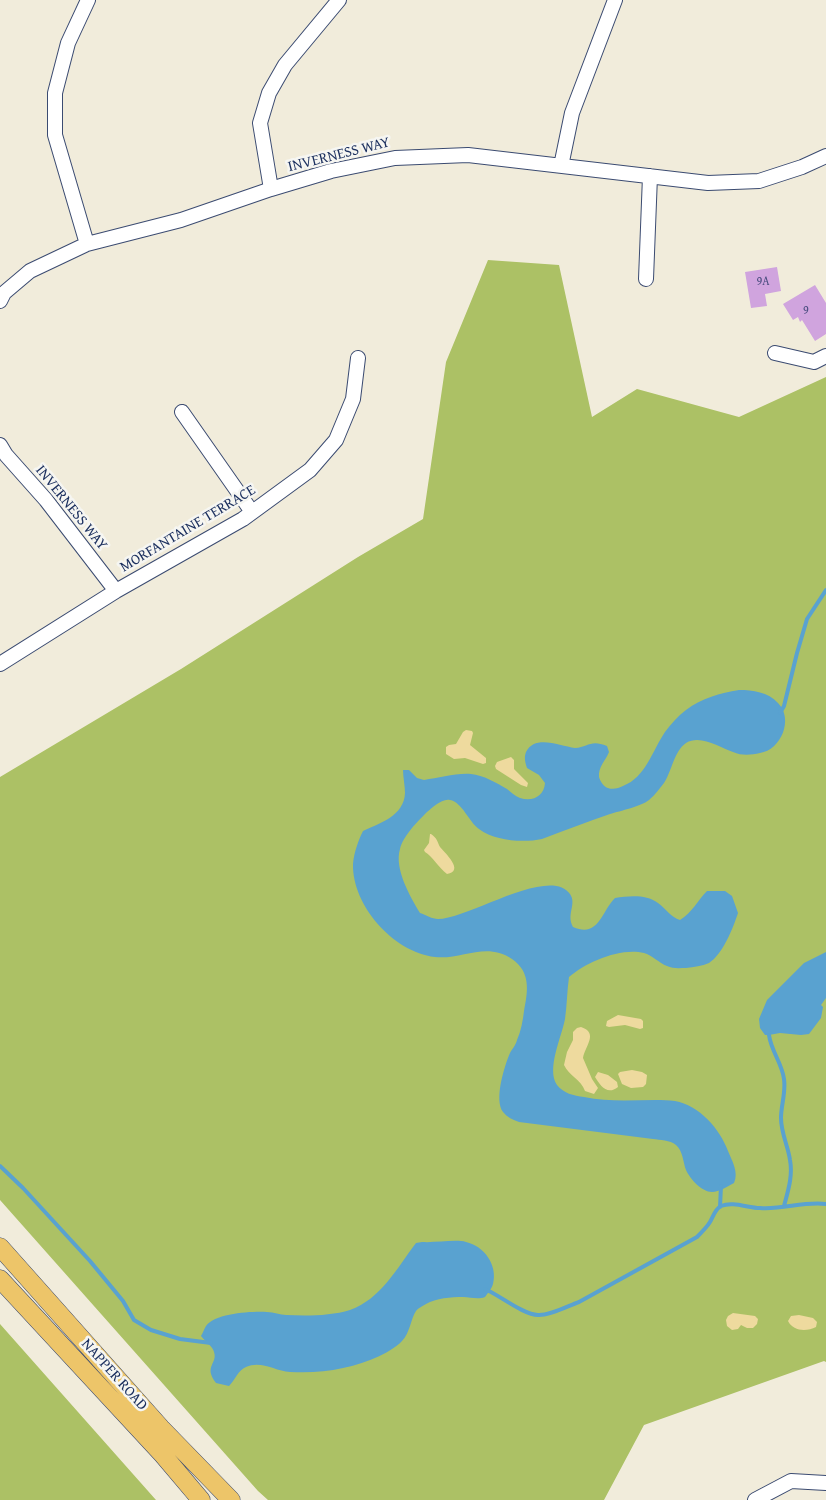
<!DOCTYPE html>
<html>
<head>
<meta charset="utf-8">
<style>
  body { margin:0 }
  canvas { display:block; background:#f1ecdb }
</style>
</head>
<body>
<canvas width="826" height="1500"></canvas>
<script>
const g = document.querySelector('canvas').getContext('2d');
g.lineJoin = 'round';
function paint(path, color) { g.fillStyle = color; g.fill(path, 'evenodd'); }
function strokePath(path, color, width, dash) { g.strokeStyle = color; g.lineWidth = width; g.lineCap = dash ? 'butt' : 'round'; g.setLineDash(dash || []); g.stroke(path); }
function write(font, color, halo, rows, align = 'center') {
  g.font = font + ' "Gentium Book Plus",serif'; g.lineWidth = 5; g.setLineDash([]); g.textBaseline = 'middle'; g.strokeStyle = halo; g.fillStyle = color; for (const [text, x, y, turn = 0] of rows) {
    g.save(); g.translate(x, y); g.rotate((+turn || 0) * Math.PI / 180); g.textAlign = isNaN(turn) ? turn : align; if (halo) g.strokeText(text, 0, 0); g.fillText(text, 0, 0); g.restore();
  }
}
const green = new Path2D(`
  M488 260 559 265 592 417 637 389 739 417 826 377V1362L824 1361 644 1425 604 1500H268L258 1491 0 1200V777L181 669 358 557 423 519 446 362Z
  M0 1324 156 1500H0Z`);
const sand = new Path2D(`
  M466 730 472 731 473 733 470 745 486 758V763L483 764 465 758 454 759 446 754V747L449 745 456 744 463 732Z
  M511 757 514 760V769L528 783 527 787 521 785 496 769 495 766 497 762Z
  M430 834H431C437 838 437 841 440 847 445 853 465 871 447 874 438 867 433 857 425 852L424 850 429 843Z
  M618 1015 641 1019 643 1021V1028L640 1029 625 1025 609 1027 606 1026 607 1021Z
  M581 1027C599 1033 585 1046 583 1058L592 1079 598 1088 594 1094 585 1091C581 1079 569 1076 564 1065L567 1052 573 1040V1032L577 1028Z
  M632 1070 642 1072 647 1075 646 1084 643 1087 631 1088 622 1084 618 1074 620 1072Z
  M598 1072 608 1075 617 1082 618 1087C607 1096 600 1085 595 1077Z
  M733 1313 755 1316 758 1319 757 1324 753 1328H747L741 1325 738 1329 732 1330 727 1326 726 1320 728 1316Z
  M799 1315 813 1318 817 1322 816 1327C806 1332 793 1331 788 1321L791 1316Z`);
const water = new Path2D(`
  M739 690C753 690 768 692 778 703 794 719 781 750 760 753 751 755 742 756 733 752 720 748 701 734 686 743 674 751 672 771 664 783 660 788 655 795 649 800 642 806 620 811 610 814 587 822 565 830 542 839 523 843 495 841 479 829 469 822 462 802 450 800 442 798 432 808 427 812 418 821 403 836 400 849 394 869 410 896 420 913 426 915 432 919 438 919 468 919 550 865 570 894 577 904 566 914 573 927 599 938 601 912 615 898 629 896 646 894 658 903 666 909 671 917 680 920 692 913 698 900 707 891H725L732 896 738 913C733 928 723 954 709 963 702 966 694 967 686 968 680 968 673 969 667 966 659 963 652 955 644 953 621 947 586 962 569 977 567 991 567 1005 565 1019 562 1036 546 1069 557 1085 563 1093 574 1096 584 1097 608 1102 632 1100 656 1100 662 1100 669 1100 675 1101 699 1105 720 1129 728 1151 732 1161 739 1172 734 1183 728 1186 719 1192 712 1192 702 1192 690 1179 686 1170 683 1162 683 1151 676 1145 670 1140 660 1140 653 1139L519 1122C513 1120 507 1117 503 1112 494 1100 504 1067 510 1053 512 1049 516 1045 517 1040 521 1031 523 1020 524 1011 528 991 531 972 512 959 486 941 462 960 435 957 393 952 352 905 353 864 354 853 358 841 363 831 380 823 404 816 405 793 405 786 403 777 403 770H409L417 778 424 780C439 778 455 773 471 774 483 775 497 783 507 789 511 792 515 796 520 798 533 802 544 796 545 783L539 775 527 768C525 762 524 757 526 752 535 734 560 746 575 748 588 747 591 739 607 746L609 752C606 760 598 767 599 777 600 781 604 787 608 788 613 790 619 788 623 786 646 777 652 751 665 732 671 724 678 716 686 710 702 698 720 693 739 690Z
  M826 952V998L821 1005 823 1007 821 1018 809 1034 801 1035 780 1033 769 1035H765L760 1028 759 1019 767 1000 804 963Z
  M422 1242C435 1243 456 1239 466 1242 484 1246 498 1265 493 1284 492 1288 488 1293 485 1297 477 1300 471 1297 463 1297 451 1297 436 1298 426 1304 423 1306 418 1308 416 1311 411 1318 410 1333 402 1341 390 1354 360 1365 343 1368 326 1372 308 1373 290 1372 275 1371 261 1360 246 1367 238 1370 235 1380 229 1386L216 1383C203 1366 218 1364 214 1352 213 1347 205 1341 201 1336 203 1333 204 1329 206 1326 215 1313 253 1311 267 1312 274 1312 280 1315 286 1315 306 1316 331 1316 350 1310 381 1299 397 1268 416 1243Z`);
const stream = new Path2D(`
  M780 713 784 706 797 653 807 619 826 590
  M769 1035C771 1051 782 1063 784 1079 786 1093 781 1105 781 1118 781 1133 788 1146 790 1160 793 1176 788 1191 784 1206
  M0 1166 23 1188 90 1261 123 1301 134 1320 151 1330 180 1339 211 1343
  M720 1207 721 1186
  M485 1289C499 1295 524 1315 538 1315 549 1316 568 1306 579 1302L697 1237C702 1232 707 1227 710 1222 713 1217 715 1209 721 1206 733 1201 748 1208 760 1208 782 1210 804 1201 826 1204`);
const building = new Path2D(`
  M777 267 781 291 765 294 767 306 751 308 745 272Z
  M815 285 826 303V334L815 341 802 320 800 322 798 317 793 320 783 304Z`);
const minor = new Path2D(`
  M561 166 572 113 615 0
  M271 189 260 123 269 93 285 65 339 0
  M87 244 55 135V93L68 43 88 0
  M646 279 650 176
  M0 301 4 293 30 271 87 244 181 220 271 189 331 171 395 158 468 155 708 183 759 181 802 167 826 156
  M775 353 814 362 826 356
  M182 412 252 512
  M0 445 6 455 46 500 116 591
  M0 664 116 591 243 519 310 470 336 440 353 399 358 358
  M755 1500 791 1481 826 1483`);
const major = new Path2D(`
  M0 1247 161 1428 231 1500
  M0 1279 163 1455 201 1500`);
const numberNames = [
  ["9A",763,282],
  ["9",806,311]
];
const streetNames = [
  ["INVERNESS WAY",339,155,-14],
  ["INVERNESS WAY",71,508,51],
  ["MORFANTAINE TERRACE",188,529,-31],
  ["NAPPER ROAD",114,1375,48]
];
paint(green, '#acc165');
paint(sand, '#eeda9e');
paint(water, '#59a2d0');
strokePath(stream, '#59a2d0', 4);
paint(building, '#d0a4de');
strokePath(minor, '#3b4b71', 16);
strokePath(major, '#3b4b71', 19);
strokePath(minor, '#fff', 14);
strokePath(major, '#edc569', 18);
write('12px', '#484c7e', null, numberNames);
write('15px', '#1b2f5e', '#f6f6f2', streetNames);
</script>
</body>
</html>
